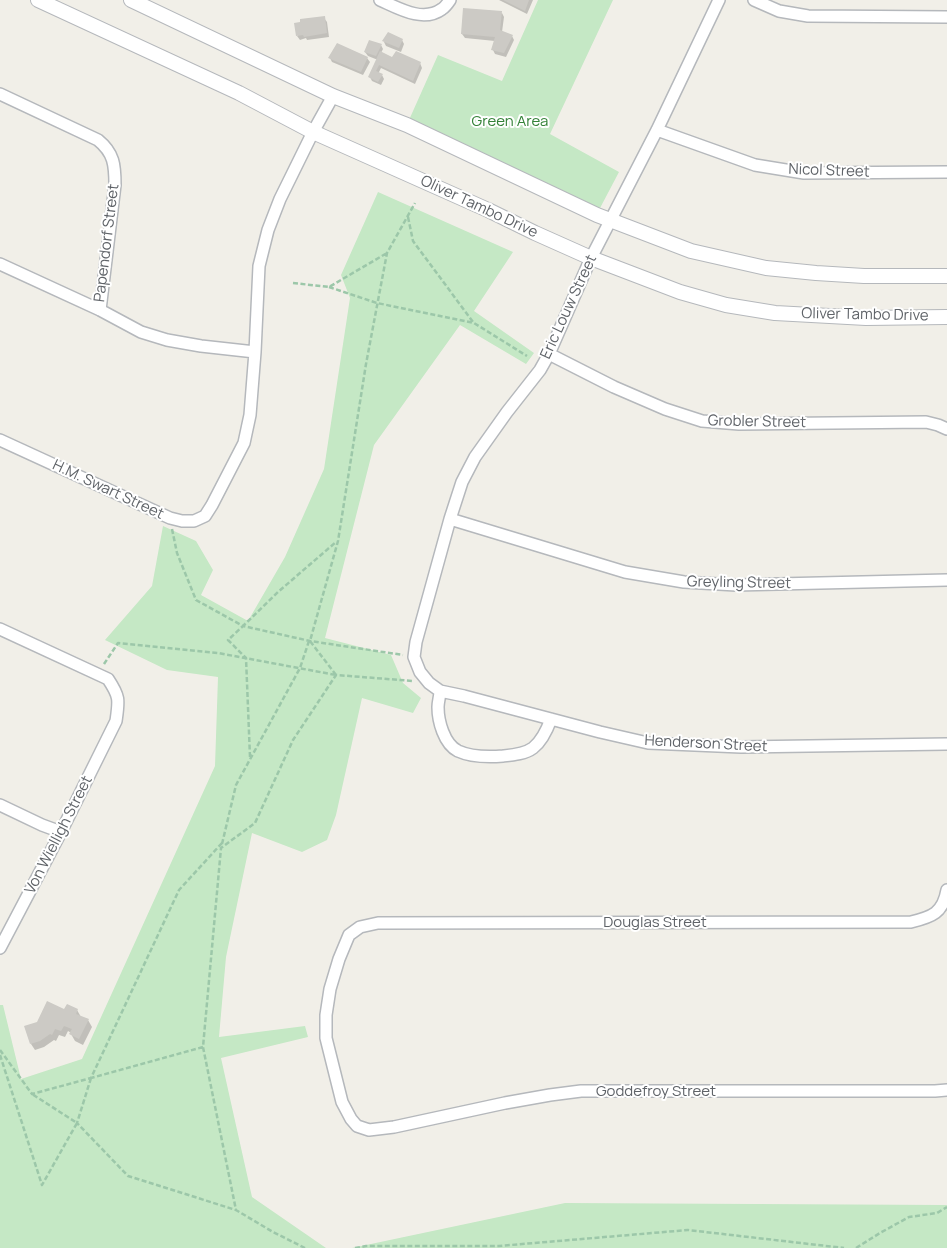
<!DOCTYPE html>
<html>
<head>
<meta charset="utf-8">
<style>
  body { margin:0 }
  canvas { display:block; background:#f1efe8 }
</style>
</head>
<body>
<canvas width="947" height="1248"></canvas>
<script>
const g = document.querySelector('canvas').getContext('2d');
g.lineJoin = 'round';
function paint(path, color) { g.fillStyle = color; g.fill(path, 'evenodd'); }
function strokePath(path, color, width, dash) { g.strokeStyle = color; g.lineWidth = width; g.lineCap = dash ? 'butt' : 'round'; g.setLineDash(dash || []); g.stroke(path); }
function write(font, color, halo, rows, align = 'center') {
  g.font = font + ' Manrope,sans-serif'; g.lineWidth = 4; g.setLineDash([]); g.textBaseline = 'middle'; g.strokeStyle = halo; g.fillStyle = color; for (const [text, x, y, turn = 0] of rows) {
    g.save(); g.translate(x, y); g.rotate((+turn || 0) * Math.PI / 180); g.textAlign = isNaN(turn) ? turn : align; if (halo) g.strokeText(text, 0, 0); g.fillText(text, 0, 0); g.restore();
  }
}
const green = new Path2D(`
  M538 0H613L550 134 619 172 599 210 409 120 438 55 502 81Z
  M378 192 513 252 474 311 534 353 526 364 460 325 374 445 325 638 391 655 403 683 421 698 413 713 362 698 336 815 327 840 302 852 252 833 226 957 219 1037 305 1026 308 1037 221 1058 252 1197 326 1248H0V1005H3L21 1079 82 1059 215 766 218 677 167 670 105 640 152 586 163 526 196 541 213 570 201 595 248 621 285 557 324 469 350 298 341 275Z
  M565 1203 947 1205V1248H352Z`);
const shadow = new Path2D(`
  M499 0H533L527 14Z
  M502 13 504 17 502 32 512 36 514 40 506 57 495 54 493 50 495 41 465 38 462 34Z
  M324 18 327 22 329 37 307 40 306 38 300 40 297 36Z
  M402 40 404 44 401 52 386 46 384 42Z
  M381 45 383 49 381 53 393 58 420 63 422 68 415 84 381 68 378 74 382 75 384 79 381 85 372 81 370 77 378 60 368 56 365 52Z
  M330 58H367L370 62 363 75 332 62Z
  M77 1010 81 1017 88 1020 92 1027 83 1045 75 1041 71 1034V1033L68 1031 65 1037 59 1035 56 1041 54 1040 44 1047 35 1050 31 1044 38 1023 65 1011Z`);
const building = new Path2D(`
  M503 0H529L525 11Z
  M463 8 502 11 500 30 513 35 504 53 491 50 495 37 461 34Z
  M325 16 327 33 304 37 303 35 296 36 294 23 300 22V19Z
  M388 32 403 39 399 48 382 41Z
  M369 40 382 44 376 56 364 52Z
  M337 43 368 57 361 72 328 58Z
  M380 51 392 57 396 51 421 62 413 81 379 65 376 71 383 74 378 82 368 77Z
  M47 1001 64 1009 67 1004 78 1009 76 1014 89 1019 79 1039 69 1034 72 1029 64 1026 61 1031 55 1029 52 1035 50 1034 40 1041 30 1044 24 1026 37 1022Z`);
const path = new Path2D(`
  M408 217 413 241 473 322
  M293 283 329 287 387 253
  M329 287 377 303 474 323 527 356
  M172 529 177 553 196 600 243 626 278 592 336 542
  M104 664 118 643 218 653 336 675
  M336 675 310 641 338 541 366 364 387 253 415 203
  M250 757 246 658 228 640 243 626 310 641 403 655
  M222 844 236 785 300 668 309 641
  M203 1047 91 1078 179 890 222 843
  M0 1050 32 1094 91 1078
  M0 1055 42 1185 77 1123 32 1094
  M91 1078 77 1123 128 1176 236 1210
  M305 1248 273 1232 236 1210 203 1047 221 848 255 823 293 740 336 675 413 681
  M355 1248 366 1246H499L688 1230 844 1248
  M856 1248 880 1233 909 1217 937 1213 947 1207`);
const minor = new Path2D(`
  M380 0C398 8 423 23 442 9 445 7 448 3 450 0
  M719 0 657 130 591 258 549 354 540 370 507 412 475 457 462 482 450 519 416 642 414 657 420 672 429 683 440 691 464 696 600 732 648 743 741 747 947 744
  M754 0 779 11 808 16 947 17
  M0 94 98 140C114 153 115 165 115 185L100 310
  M657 130 755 165 804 173 947 172
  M0 264 100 310 141 332 167 340 201 346 255 352
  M549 354 614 387 665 409 702 421 739 424 926 422 938 425 947 429
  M0 440 170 518 182 521H194L205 516 212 505 244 443 250 415 255 352 259 266 268 230 280 199 313 132 333 96
  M450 519 625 572 684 582 736 585 947 580
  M0 629 108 679C120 697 119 700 116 721L61 832 0 948
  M440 691C440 696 438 702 438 707 438 721 444 744 458 751 471 757 490 757 503 756 513 755 525 754 533 748 542 741 547 730 551 719
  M0 805 42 825 61 832
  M947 890C943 913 932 917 911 922L378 923 360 927 349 935 339 959 330 989 326 1015V1038L342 1102 351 1119 357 1126 369 1130 394 1127 505 1103 550 1095 581 1091H935L947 1090`);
const tertiary = new Path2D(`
  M38 0 239 93 313 132 488 210 535 233 591 258 680 292 726 305 775 313 866 318 947 317
  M131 0 333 96 407 125 597 215 691 251 766 268 816 273 864 276H947`);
const parkNames = [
  ["Green Area",510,122]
];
const streetNames = [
  ["Nicol Street",829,171,2],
  ["Oliver Tambo Drive",479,207,25],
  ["Papendorf Street",107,243,-83],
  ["Eric Louw Street",569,307,-65],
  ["Oliver Tambo Drive",865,315,1],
  ["Grobler Street",757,422,1],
  ["H.M. Swart Street",108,490,25],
  ["Greyling Street",739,583,1],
  ["Henderson Street",706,744,3],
  ["Von Wielligh Street",59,835,-63],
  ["Douglas Street",655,923],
  ["Goddefroy Street",656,1092]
];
paint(green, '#c5e8c5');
paint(shadow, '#0003');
paint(building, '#cccac5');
strokePath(minor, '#b5b8bc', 14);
strokePath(tertiary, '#b5b8bc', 16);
strokePath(path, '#9cc7a9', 2.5, [5, 2.5]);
strokePath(minor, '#fff', 11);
strokePath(tertiary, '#fff', 14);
write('15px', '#348238', '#fff', parkNames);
write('15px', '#5f6368', '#fff', streetNames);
</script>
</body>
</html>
